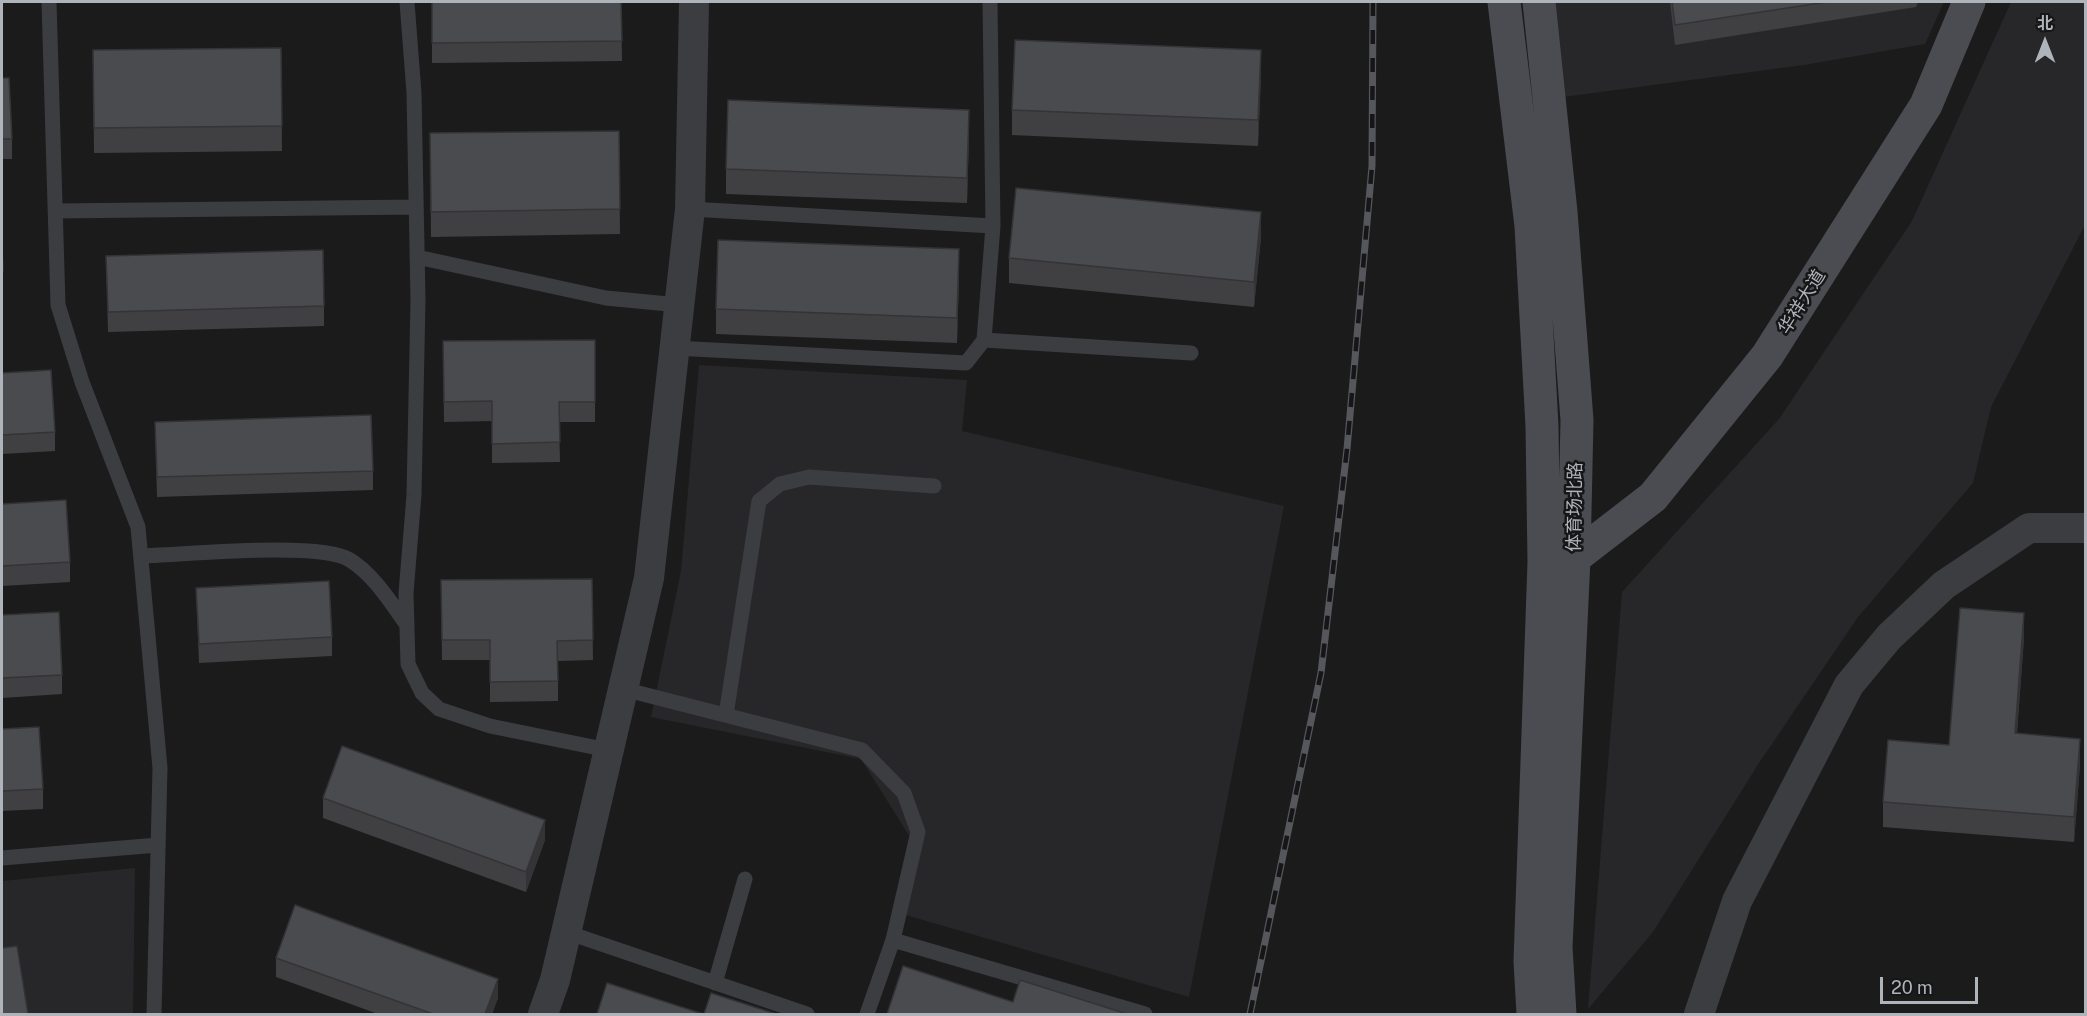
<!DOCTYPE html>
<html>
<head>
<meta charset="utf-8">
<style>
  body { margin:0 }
  #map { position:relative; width:2087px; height:1016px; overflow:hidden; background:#1b1b1c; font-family:"Public Sans","Noto Sans SC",sans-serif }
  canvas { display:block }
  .frame { position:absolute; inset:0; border:3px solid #afb3ba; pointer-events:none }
  .north { position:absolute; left:2015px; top:12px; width:60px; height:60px; -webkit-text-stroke:4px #161617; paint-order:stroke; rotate:0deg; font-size:16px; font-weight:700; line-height:24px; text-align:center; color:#afb3ba }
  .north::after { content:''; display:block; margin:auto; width:21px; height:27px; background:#afb3ba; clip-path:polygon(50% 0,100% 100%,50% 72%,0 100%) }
  .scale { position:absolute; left:1880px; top:977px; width:98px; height:27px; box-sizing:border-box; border:3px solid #afb3ba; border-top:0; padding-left:8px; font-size:18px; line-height:21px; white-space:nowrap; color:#afb3ba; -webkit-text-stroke:4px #161617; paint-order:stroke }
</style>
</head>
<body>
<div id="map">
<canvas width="2087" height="1016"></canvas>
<div class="frame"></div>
<div class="north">北</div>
<div class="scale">20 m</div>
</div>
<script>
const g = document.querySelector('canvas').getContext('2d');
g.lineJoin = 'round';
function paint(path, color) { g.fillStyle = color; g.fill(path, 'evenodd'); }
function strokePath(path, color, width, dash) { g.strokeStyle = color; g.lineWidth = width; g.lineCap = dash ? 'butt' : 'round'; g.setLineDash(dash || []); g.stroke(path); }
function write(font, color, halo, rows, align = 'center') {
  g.font = font + ' "Public Sans","Noto Sans SC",sans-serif'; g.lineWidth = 5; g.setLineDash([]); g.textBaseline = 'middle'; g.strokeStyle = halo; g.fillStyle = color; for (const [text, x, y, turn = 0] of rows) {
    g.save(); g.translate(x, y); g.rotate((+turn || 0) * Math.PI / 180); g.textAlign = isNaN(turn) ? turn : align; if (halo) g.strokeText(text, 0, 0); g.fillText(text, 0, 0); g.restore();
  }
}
const built = new Path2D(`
  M1551 2H1944L1925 44 1804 65 1563 97Z
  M2011 2H2085V225L1991 407 1973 483 1858 617 1759 763 1653 932 1588 1009 1622 592 1779 419 1912 221Z
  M699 365 967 380 962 431 1284 506 1189 997 892 911 910 837 861 759 651 717 681 571Z
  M135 868 133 1014H2V881Z`);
const lane = new Path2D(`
  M49 2 58 305 82 382 138 527 160 768 154 1014
  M407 2 414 93 418 300 414 495 406 593 408 664 422 693 439 709 490 726 608 750
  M690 209 993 226
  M56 211 416 207
  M417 257 606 298 679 305
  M984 340 1191 353
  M674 348 966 363 984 340 993 226 990 2
  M141 556C183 555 319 541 350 560 374 575 391 603 407 625
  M623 689 862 750 904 793 918 832 893 940 867 1014
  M726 715 759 501 780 484 809 477 934 486
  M2 858 158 845
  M566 932 807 1014
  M893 940 1145 1014
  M715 983 745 879`);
const street = new Path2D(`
  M543 1014 555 980 649 578 690 209 694 2
  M1699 1014 1737 901 1849 685 1889 637 1944 585 2029 528H2086`);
const secondary = new Path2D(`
  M1504 2 1531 226 1542 426 1544 562 1530 961 1533 1014
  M1539 2 1561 212 1577 420 1574 558 1556 947 1560 1014
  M1574 558 1653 497 1767 356 1926 105 1969 2`);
const rail = new Path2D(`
  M1250 1014 1321 673 1347 449 1372 166 1373 2`);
const wall = new Path2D(`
  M432 2H621L622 61 432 63Z
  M1670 2H1918L1916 7 1675 45Z
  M281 48 282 151 94 153 93 50Z
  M1261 75 1258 146 1012 135V110Z
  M2 78 12 139V159H2Z
  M619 131 620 234 431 237 430 133Z
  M969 135 967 203 726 194V169Z
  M1261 237 1254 307 1009 283V258Z
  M2 246 3 271V290H2Z
  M106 256 324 306V326L108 332Z
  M959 275 957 343 716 334V309Z
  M443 341 595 402V422H559L560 462 492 463V421L444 422Z
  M2 373 55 432V451L2 454Z
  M155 422 373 471V490L157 497Z
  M2 504 70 562V582L2 586Z
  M592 579 593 660 558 661V701L490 702V660H442L441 580Z
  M196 588 332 637V656L199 663Z
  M2 615 62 675V694L2 698Z
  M2024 638 2017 733 2080 764 2074 842 1883 827V802L1949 745Z
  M2 729 43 789V809L2 811Z
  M323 798 545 840 526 892 323 818Z
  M276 958 498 998 492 1014H378L276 977Z`);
const shadedWall = new Path2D(`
  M1261 50V75L1258 146V120Z
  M969 110V135L967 203V178Z
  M1261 212V237L1254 307V282Z
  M959 249V275L957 343V318Z
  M2024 613V638L2015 758V733Z
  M2080 739V764L2074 842V817Z
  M545 820V840L526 892V872Z
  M498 979V998L492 1014H485Z`);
const building = new Path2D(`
  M432 2H621L622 41 432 43Z
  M1672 2H1827L1675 25Z
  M1015 40 1261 50 1258 120 1012 110Z
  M281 48 282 126 94 128 93 50Z
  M2 78H9L12 139H2Z
  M728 100 969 110 967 178 726 169Z
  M619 131 620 209 431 212 430 133Z
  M1016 188 1261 212 1254 282 1009 258Z
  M718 240 959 249 957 318 716 309Z
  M2 246 3 271H2Z
  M323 250 324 306 108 312 106 256Z
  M595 340V402H559L560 442 492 444V401L444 402 443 341Z
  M51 370 55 432 2 435V373Z
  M371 415 373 471 157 477 155 422Z
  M66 500 70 562 2 566V504Z
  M592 579 593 640 557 641 558 681 490 682V640H442L441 580Z
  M329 581 332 637 199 644 196 588Z
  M1960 608 2024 613 2015 733 2080 739 2074 817 1883 802 1888 740 1949 745Z
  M59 612 62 675 2 678V615Z
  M39 727 43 789 2 791V729Z
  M342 746 545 820 526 872 323 798Z
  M295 905 498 979 485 1014H433L276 958Z
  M17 946 28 1014H2V948Z
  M903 966 1013 1002 1020 980 1127 1014H887Z
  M607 983 703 1014H597Z
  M711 993 776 1014H704Z`);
const streetNames = [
  ["华祥大道",1802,302,-58],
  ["体育场北路",1575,507,-89]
];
paint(built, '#272729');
strokePath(lane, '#3c3d41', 15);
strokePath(street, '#3c3d41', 30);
strokePath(secondary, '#4a4c51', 33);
strokePath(rail, '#55575c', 7);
strokePath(rail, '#161617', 4.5, [14]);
paint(wall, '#404043');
paint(shadedWall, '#343437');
paint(building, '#4a4b4e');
strokePath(building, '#343437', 1.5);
write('18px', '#afb3ba', '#161617', streetNames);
</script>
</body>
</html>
